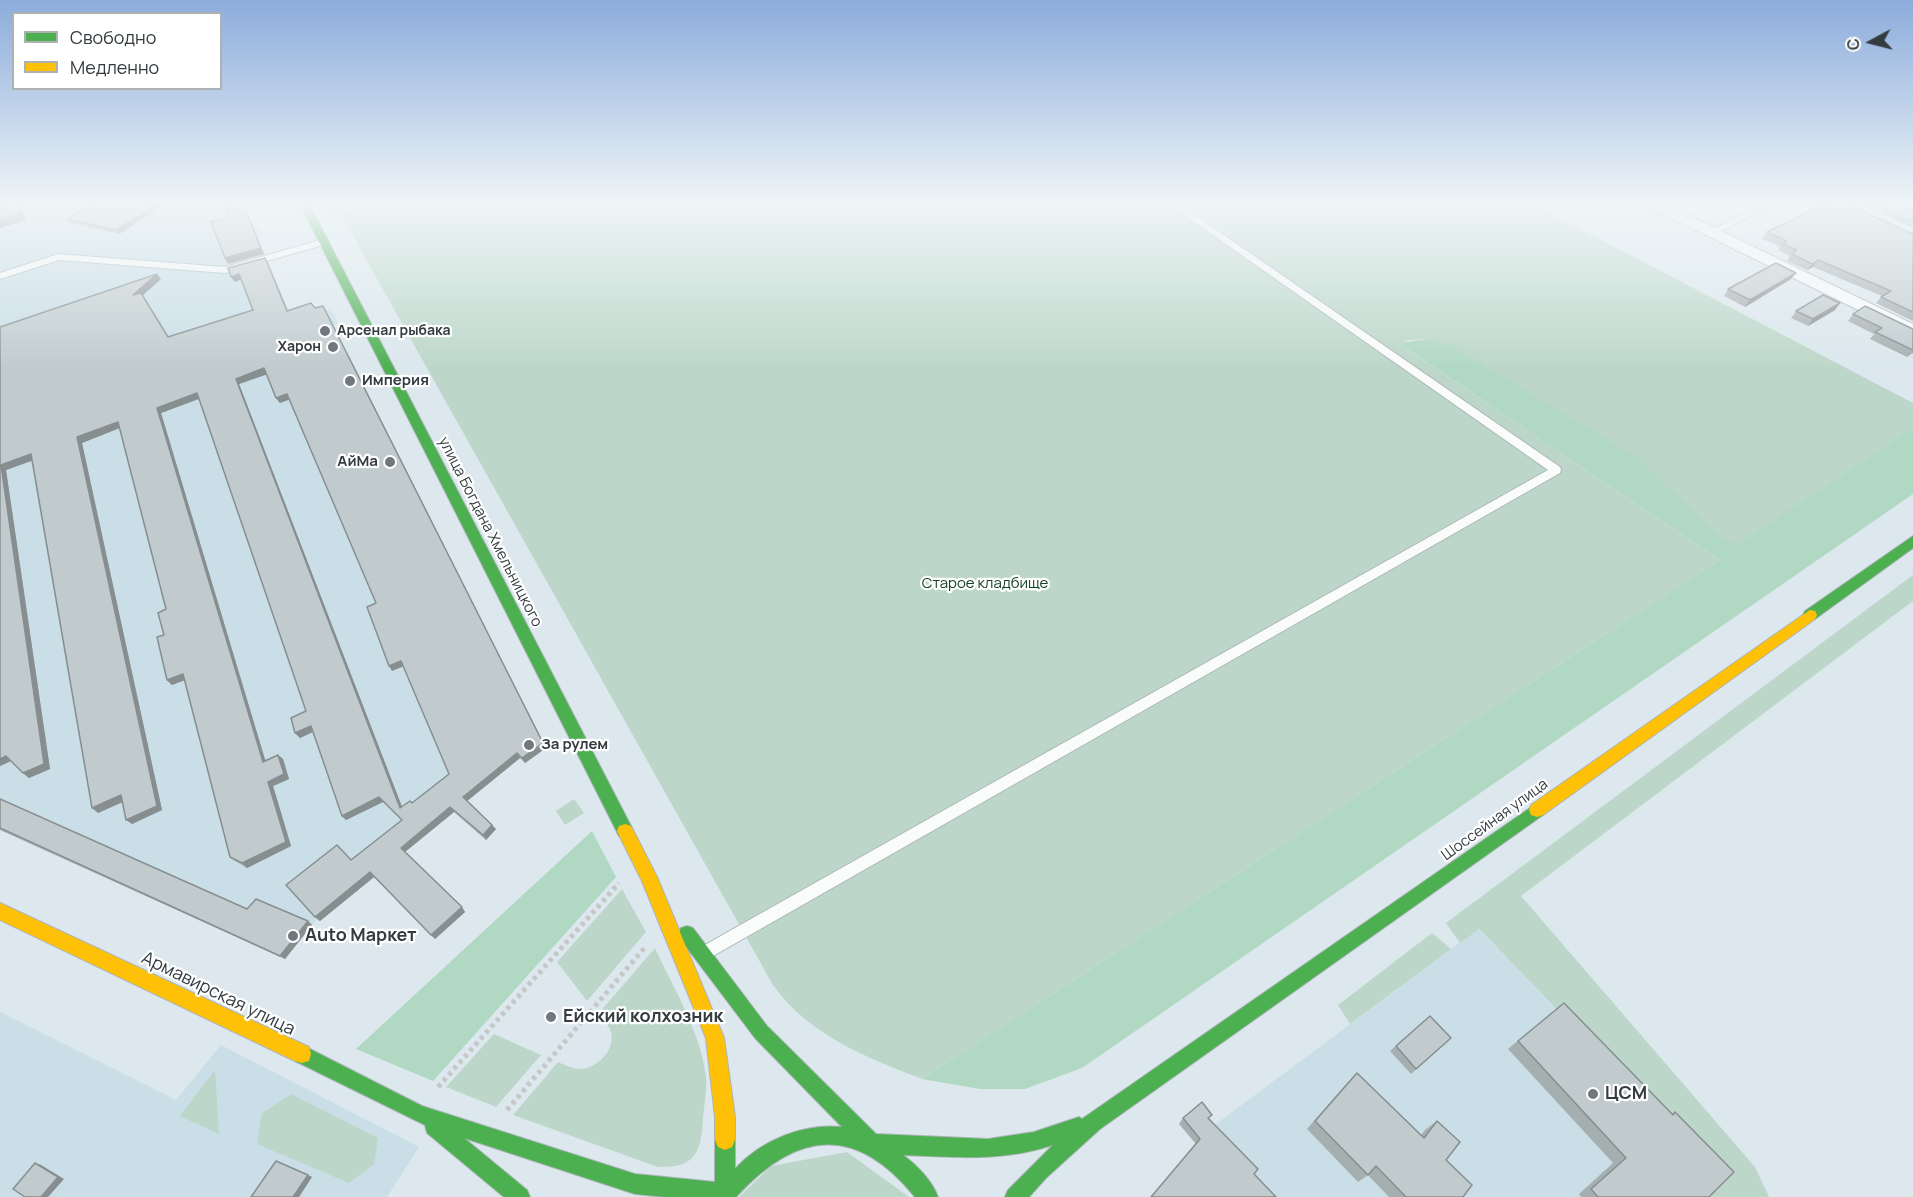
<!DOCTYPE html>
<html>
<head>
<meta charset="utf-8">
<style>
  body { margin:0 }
  #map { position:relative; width:1913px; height:1197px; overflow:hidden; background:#dce8ed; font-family:Manrope,sans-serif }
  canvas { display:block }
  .legend { position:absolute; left:12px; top:12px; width:210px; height:78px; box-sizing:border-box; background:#fff; border:2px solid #aeb1b2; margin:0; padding:8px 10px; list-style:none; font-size:18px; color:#343c3f }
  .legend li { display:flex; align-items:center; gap:12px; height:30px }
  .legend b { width:30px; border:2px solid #aeb1b2 }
  .north { position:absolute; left:1841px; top:12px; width:60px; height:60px; -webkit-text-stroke:4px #fff; paint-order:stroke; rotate:263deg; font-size:16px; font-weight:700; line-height:24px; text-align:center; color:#343c3f }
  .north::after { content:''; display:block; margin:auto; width:21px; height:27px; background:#343c3f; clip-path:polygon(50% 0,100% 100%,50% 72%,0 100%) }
</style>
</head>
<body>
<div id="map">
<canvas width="1913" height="1197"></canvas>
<ul class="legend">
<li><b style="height:8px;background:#4caf50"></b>Свободно</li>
<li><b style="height:8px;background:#ffc107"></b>Медленно</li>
</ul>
<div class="north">С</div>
</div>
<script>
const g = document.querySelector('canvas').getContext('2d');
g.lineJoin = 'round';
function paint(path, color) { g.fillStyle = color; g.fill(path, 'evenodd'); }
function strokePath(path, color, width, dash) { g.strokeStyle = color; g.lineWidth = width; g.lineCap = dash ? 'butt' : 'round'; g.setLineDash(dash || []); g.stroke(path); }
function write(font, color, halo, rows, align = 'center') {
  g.font = font + ' Manrope,sans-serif'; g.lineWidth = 4.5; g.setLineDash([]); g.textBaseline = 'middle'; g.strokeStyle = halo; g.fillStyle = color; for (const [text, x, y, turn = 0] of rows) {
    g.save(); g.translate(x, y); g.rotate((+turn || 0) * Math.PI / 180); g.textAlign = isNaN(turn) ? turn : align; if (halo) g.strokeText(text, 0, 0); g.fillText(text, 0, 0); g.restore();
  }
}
const built = new Path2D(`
  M0 202H243L253 227 258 226 263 236 258 238 290 316 318 313 330 309 336 319 338 323 333 326 546 748 525 763 520 758 320 921 316 920 285 959 0 829Z
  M1478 929 1720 1177 1700 1197H1152L1208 1130Z
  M0 1012 176 1100 221 1045 419 1147 387 1197H0Z`);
const green = new Path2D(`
  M340 202H1529L1913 403V427L1737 546 1719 536 1429 339 1408 340 1399 344 1720 560 922 1079C868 1058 808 1035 773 985L349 229 342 216Z
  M1913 575V601L1521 896 1755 1167 1769 1197H1700L1719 1177 1479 929 1460 943 1446 923Z
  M574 799 584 813 565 825 556 811Z
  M622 889 646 932 587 1001 557 962Z
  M1432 933 1451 949 1350 1024 1338 1005Z
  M655 948C673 988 701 1032 706 1077 707 1091 704 1106 703 1119 701 1153 695 1168 658 1167L513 1115 558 1062C565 1065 573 1069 580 1069 598 1069 618 1047 610 1029 608 1024 602 1019 598 1014Z
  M494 1034 541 1055 496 1107 446 1087Z
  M215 1070 219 1134 180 1116Z
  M291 1094 378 1138 374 1164 349 1183 257 1144 262 1113Z
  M847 1152 909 1197H739L771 1166Z`);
const forest = new Path2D(`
  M1429 339 1451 346 1636 457 1719 536 1737 545 1913 427V494L1082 1068 1025 1089H980L922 1079 1720 560 1398 343Z
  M592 831 616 877 433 1081 356 1049Z`);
const path = new Path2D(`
  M438 1087 619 883
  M507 1110 646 946`);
const lane = new Path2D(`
  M361 202H375L311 220 307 218Z
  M1166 202H1176L1560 467 1561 470 1560 473 713 956 708 959 703 956 700 951 703 946 1548 470Z
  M1768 202H1779L1713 235 1706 233Z
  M324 239 327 240V244L225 273 59 260 0 279V273L58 254 225 267Z`);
const street = new Path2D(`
  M1639 202H1661L1913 324V337Z`);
const fast = new Path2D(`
  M299 202H308L631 826 633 831 631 836 625 838 619 836Z
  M1913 536V548L1815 619H1805L1803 615 1805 611Z
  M1537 803 1543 805 1545 810 1543 815 1100 1129 1046 1178 1029 1197H1005L1008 1190 1053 1145C1002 1162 955 1157 903 1155 917 1165 932 1181 938 1197H915C856 1124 797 1130 736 1197H665L635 1194 464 1138 527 1190 530 1197H504L427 1133 425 1125 295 1061 293 1054 295 1047 302 1045 422 1106 635 1174 715 1182V1140L718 1133 725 1130 732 1133 735 1140V1169C761 1140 804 1123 842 1127L755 1038 681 940 678 934 681 928 687 926 693 928 767 1026 876 1134 988 1139 1034 1132 1079 1117 1082 1119Z`);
const slow = new Path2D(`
  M1810 610 1815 611 1817 615 1815 619 1543 815 1537 817 1531 815 1529 810 1531 805Z
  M625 824 631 826 657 877 724 1038 735 1117V1140L732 1147 725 1150 718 1147 715 1140V1117L706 1038 642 881 617 831 619 826Z
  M0 903 309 1047 311 1054 309 1061 302 1063 295 1061 0 920Z`);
const wall = new Path2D(`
  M1857 202H1913V228Z
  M147 216 119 234 70 223 67 219Z
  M1767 232 1913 234V321L1876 303 1882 296 1813 267 1807 270 1787 261 1790 256 1778 250 1781 247 1762 239Z
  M268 263 288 311 546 748 525 763 520 758 467 801 496 829 486 840 454 812 405 852 465 912 435 939 374 877 320 921 315 917 351 860 402 820 383 802 346 820 342 816 313 732 300 738 295 733 306 711 199 399 161 413 265 760 278 755 283 759 289 779 273 786 291 846 247 868 235 861 230 857 184 680 172 685 167 680 164 635 166 609 120 428 82 443 162 810 132 824 123 802 98 813 32 461 6 470 50 769 29 778 23 773 11 761 0 766V327L161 279 143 295 168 337 253 310 241 280 235 282 231 277ZM267 374 276 398 280 403 289 400 376 603 392 671 403 666 449 774 412 803 402 807 239 384Z
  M1791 279 1745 307 1724 296 1728 289Z
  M1835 310 1808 326 1791 318 1796 311Z
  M1853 314 1913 329V353L1907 357 1870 339 1874 334 1848 321Z
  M0 799 247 909 308 921 312 925 285 959 0 830Z
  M1554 1011 1672 1114 1675 1112 1709 1197H1581L1579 1194 1613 1163 1508 1049Z
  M1430 1016 1451 1038 1411 1074 1390 1051Z
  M1357 1073 1421 1135 1426 1129 1437 1121 1446 1160 1463 1197H1389L1368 1175 1358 1182 1307 1129 1348 1082Z
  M1183 1118 1209 1119 1258 1169 1196 1144 1179 1124Z`);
const shadedWall = new Path2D(`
  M17 202H19L26 220 0 228V219Z
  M160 202H169L119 234 116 230Z
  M242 202H243L264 254 228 264 225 258Z
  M265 258 268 263 290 316 287 311Z
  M1818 260 1813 267 1807 270 1812 264Z
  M1796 273 1791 279 1745 307 1750 300Z
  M157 274 161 279 143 295H133Z
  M239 274 242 279 235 282 231 277Z
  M1840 303 1835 310 1808 326 1813 319Z
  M326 311 546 748 525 763 522 758Z
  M264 368 268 374 239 384 404 812 400 808 236 379Z
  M197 393 201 398 161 413 267 766 263 762 157 408Z
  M287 394 290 399 280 403 276 398Z
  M118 422 122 427 82 443 162 810 132 824 126 820 77 437Z
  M31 454 36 459 6 470 50 769 29 778 23 773 1 465Z
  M401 661 404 666 392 671 389 666Z
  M183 674 188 679 172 685 167 680Z
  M311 726 315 731 300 738 295 733Z
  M517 753 520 758 466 802 463 797Z
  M278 755 283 759 289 779 273 786 291 846 247 868 242 863 268 782Z
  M6 756 13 760 0 766V759Z
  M121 795 127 800 98 813 92 808Z
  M379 797 383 802 346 820 342 816Z
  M450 807 454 812 405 852 401 848Z
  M492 825 496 829 486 840 483 835Z
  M370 872 374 877 320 921 315 917Z
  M462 907 465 912 435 939 431 935Z
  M308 921 312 925 285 959 280 956Z
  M35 1163 41 1165 64 1179 48 1197H41Z
  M308 1175 312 1177 299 1197H293Z`);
const building = new Path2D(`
  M0 202H17L21 213 0 219Z
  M95 202H160L116 230 67 219Z
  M224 202H242L261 248 225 258 211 222 229 217Z
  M1829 202H1843L1913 234V312L1881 297 1891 291 1818 260 1812 264 1792 254 1797 250 1783 244 1787 241 1767 232Z
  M1869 202H1913V222Z
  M265 258 287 311 311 303 315 308 323 306 543 743 522 758 517 753 463 797 492 825 483 835 450 807 401 848 462 907 431 935 370 872 315 917 286 885 337 845 351 860 402 820 379 797 342 816 311 726 295 733 291 718 306 711 197 393 157 408 263 762 278 755 284 774 268 782 286 842 242 863 230 857 183 674 167 680 157 637 164 635 158 613 166 609 118 422 77 437 157 806 126 820 121 795 92 808 31 454 1 465 44 764 23 773 6 756 0 759V327L157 274 133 295 141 293 168 337 253 310 239 274 231 277 228 268ZM264 368 276 398 287 394 376 603 367 607 389 666 401 661 449 774 412 803 410 801 400 808 236 379Z
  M1776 263 1796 273 1750 300 1728 289Z
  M1823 295 1840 303 1813 319 1796 311Z
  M1865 306 1913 329V350L1875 332 1882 328 1853 314Z
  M0 799 247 909 256 899 308 921 280 956 0 828Z
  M1564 1003 1673 1115 1675 1112 1734 1172 1709 1197H1598L1591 1189 1626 1158 1518 1041Z
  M1430 1016 1451 1038 1416 1069 1396 1046Z
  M1357 1073 1424 1138 1437 1121 1460 1142 1446 1160 1472 1185 1463 1197H1406L1376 1166 1368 1175 1315 1121Z
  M1202 1102 1212 1115 1208 1118 1258 1169 1254 1174 1276 1197H1151L1200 1139 1183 1118Z
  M276 1161 308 1175 293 1197H251Z
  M35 1163 58 1177 41 1197H25L13 1189Z`);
const markers = [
  [325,331,6,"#6f787c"],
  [333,347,6,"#6f787c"],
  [350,381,6,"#6f787c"],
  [390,462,6,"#6f787c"],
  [529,745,6,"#6f787c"],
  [293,936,6,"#6f787c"],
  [551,1017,6,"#6f787c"],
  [1593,1094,6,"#6f787c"]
];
const farPoinames = [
  ["Арсенал рыбака",337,331],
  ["Харон",321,347,"right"]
];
const poiNames = [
  ["Империя",362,381],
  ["АйМа",378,462,"right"],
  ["За рулем",541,745]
];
const streetNames = [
  ["улица Богдана Хмельницкого",490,532,63],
  ["Шоссейная улица",1495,820,-36]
];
const parkNames = [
  ["Старое кладбище",985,584]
];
const nearPoinames = [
  ["Auto Маркет",305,936],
  ["Ейский колхозник",563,1017],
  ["ЦСМ",1605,1094]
];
const nearStreetnames = [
  ["Армавирская улица",218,994,26]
];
paint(built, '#c9dee6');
paint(green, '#bcd7c9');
paint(forest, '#b1d8c2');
strokePath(lane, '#acb5b8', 2);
strokePath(street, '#acb5b8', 2);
strokePath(fast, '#acb5b8', 2);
strokePath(slow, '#acb5b8', 2);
strokePath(path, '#c4c8c9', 5, [4, 4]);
paint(lane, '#fafcfc');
paint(street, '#fafcfc');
paint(fast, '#4caf50');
paint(slow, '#ffc107');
paint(wall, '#a6afb0');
paint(shadedWall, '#878e90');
paint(building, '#c1cbcd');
strokePath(building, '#878e90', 1.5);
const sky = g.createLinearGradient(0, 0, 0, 370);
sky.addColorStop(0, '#8cacdc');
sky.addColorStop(0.55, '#eff5f7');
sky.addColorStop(1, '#eff5f700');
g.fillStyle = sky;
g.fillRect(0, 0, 1913, 370);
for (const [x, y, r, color] of markers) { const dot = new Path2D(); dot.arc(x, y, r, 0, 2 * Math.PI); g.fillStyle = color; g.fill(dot); strokePath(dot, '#fff', 2); }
write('bold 14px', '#343c3f', '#fff', farPoinames, 'left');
write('bold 15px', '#343c3f', '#fff', poiNames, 'left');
write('15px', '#343c3f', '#fff', streetNames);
write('15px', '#164327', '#fff', parkNames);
write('bold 18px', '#343c3f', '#fff', nearPoinames, 'left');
write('18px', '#343c3f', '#fff', nearStreetnames);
</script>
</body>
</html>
